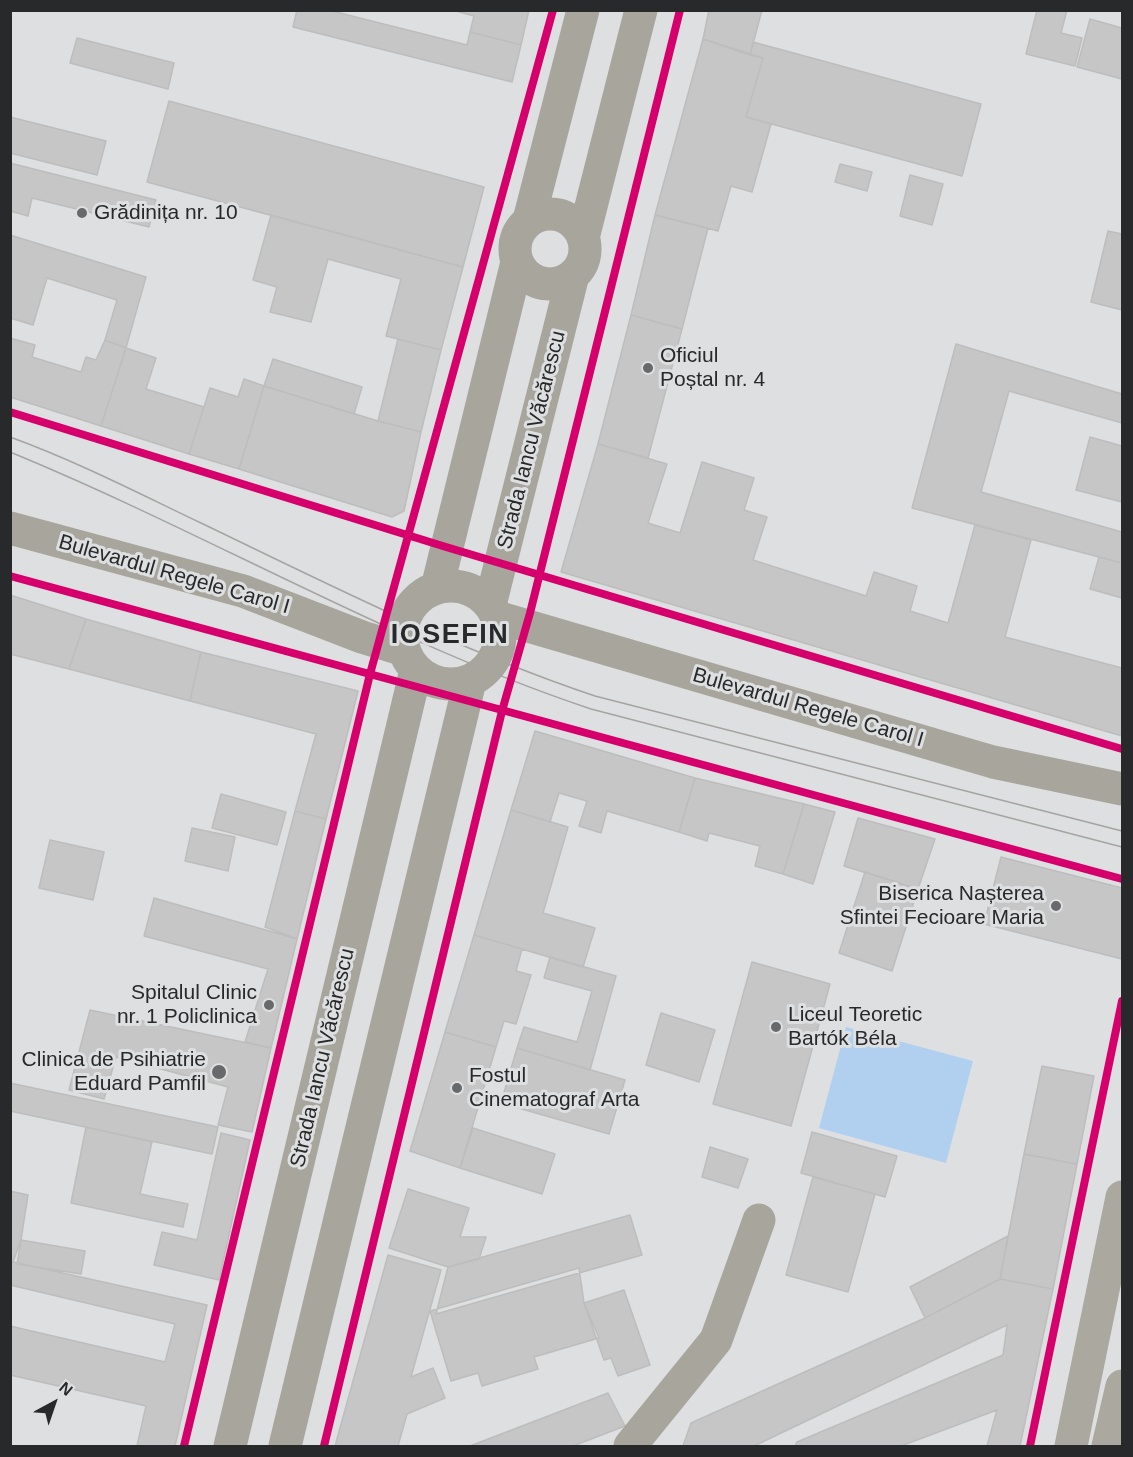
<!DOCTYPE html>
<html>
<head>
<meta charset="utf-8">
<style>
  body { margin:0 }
  #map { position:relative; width:1133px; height:1457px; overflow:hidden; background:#dedfe0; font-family:Helvetica,sans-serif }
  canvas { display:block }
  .frame { position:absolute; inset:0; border:12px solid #28292a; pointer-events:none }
  .north { position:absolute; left:24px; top:1373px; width:60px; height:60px; -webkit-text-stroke:4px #dddfe1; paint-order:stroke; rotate:40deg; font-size:16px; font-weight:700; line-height:24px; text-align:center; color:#28292a }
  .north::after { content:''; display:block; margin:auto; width:21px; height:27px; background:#28292a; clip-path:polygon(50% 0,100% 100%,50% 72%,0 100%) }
</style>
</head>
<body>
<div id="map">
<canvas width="1133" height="1457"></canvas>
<div class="frame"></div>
<div class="north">N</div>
</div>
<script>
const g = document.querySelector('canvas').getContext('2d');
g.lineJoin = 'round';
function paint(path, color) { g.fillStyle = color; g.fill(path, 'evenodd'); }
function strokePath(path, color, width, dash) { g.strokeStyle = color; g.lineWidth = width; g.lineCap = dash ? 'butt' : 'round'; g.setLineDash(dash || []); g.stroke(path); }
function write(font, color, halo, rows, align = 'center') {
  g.font = font + ' Helvetica,sans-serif'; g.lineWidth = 6; g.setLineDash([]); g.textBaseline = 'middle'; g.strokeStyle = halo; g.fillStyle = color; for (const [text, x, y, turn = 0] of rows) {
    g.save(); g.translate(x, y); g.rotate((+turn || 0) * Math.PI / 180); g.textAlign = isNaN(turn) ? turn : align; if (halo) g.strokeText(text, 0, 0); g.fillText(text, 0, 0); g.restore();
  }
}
const green = new Path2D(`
  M846 1027 973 1061 946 1163 819 1128Z`);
const building = new Path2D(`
  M297 10H328L467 45 470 32 521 45 512 82 293 27Z
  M452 10H529L521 45 470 32 474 16Z
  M709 10H762L750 55 703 39Z
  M1037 10H1067L1061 33 1082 38 1075 66 1026 54Z
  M1090 19 1122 28V79L1077 67Z
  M77 38 174 63 168 89 70 63Z
  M703 39 763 58 746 117 771 124 752 192 731 186 718 231 655 215Z
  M753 42 981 104 962 176 746 117 763 58 750 55Z
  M169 101 484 187 463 267 147 182Z
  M10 117 106 141 97 175 10 153Z
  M10 163 156 200 149 227 32 198 28 216 10 211Z
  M840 164 872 172 867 191 835 182Z
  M910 175 943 184 932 225 900 216Z
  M271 215 463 267 441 350 386 336 401 279 328 259 311 322 270 312 277 287 253 280Z
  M655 215 708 228 682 329 631 315Z
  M1108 231 1122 234V310L1091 302Z
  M10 235 146 277 126 348 105 340 117 300 47 278 33 325 10 318Z
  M631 315 682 329 648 458 598 444Z
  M10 338 35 345 32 357 81 372 86 357 96 360 105 340 126 348 101 426 10 397Z
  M398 339 441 350 421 432 378 421Z
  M956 344 1122 394V423L1009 391 981 492 1122 532V563L912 508Z
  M126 348 156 358 146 389 204 407 189 454 101 426Z
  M273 359 362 387 354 414 264 386Z
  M244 379 264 386 239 469 189 454 210 388 238 397Z
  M264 386 378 421 421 432 404 511 392 517 239 469Z
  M1090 437 1122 446V502L1076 490Z
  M598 444 667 464 648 523 680 533 702 462 754 478 744 510 767 517 753 560 866 596 874 572 917 586 910 611 948 623 975 525 1031 540 1005 637 1122 668V736L561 572Z
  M1099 557 1122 563V598L1090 589Z
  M10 595 86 619 69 669 10 654Z
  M86 619 201 652 190 701 69 669Z
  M201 652 358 691 326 819 295 811 316 734 190 701Z
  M535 731 695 778 679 832 607 811 601 833 579 826 587 801 559 793 550 822 511 810Z
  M695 778 804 804 783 874 755 866 760 846 709 833 707 841 679 832Z
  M221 794 286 812 277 845 212 828Z
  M804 804 835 812 813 884 783 874Z
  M511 810 568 827 543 913 595 928 583 967 474 935Z
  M295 811 326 819 297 939 265 927Z
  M858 818 935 839 918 889 844 866Z
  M192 828 235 837 228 871 185 861Z
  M50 840 104 852 93 900 39 888Z
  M1001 857 1122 888V959L984 924Z
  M865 872 918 889 892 971 839 953Z
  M154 898 297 939 271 1048 245 1042 268 969 144 936Z
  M474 935 522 949 516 971 531 975 516 1024 504 1021 496 1047 445 1032Z
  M550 957 616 976 590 1070 517 1048 524 1027 577 1042 592 991 544 978Z
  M752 962 830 984 791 1126 713 1104Z
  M90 1010 271 1048 252 1132 218 1125 228 1087 116 1057 104 1099 69 1090Z
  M661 1013 715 1030 699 1082 646 1065Z
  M445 1032 496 1047 460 1168 410 1151Z
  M517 1048 625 1080 609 1134 501 1103Z
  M1042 1066 1094 1076 1077 1164 1024 1154Z
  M10 1083 218 1127 212 1154 10 1111Z
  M86 1127 152 1142 140 1194 188 1204 183 1227 71 1203Z
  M473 1128 555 1154 542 1194 460 1168Z
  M812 1132 897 1156 885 1197 801 1173Z
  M221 1133 250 1140 219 1280 154 1265 162 1232 197 1240Z
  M710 1147 748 1159 738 1188 702 1177Z
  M1024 1154 1077 1164 1053 1289 1000 1279Z
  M813 1177 875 1194 848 1292 786 1275Z
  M408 1189 469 1208 460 1237H486L479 1259 448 1267 389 1248Z
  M10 1191 28 1195 21 1240 13 1262 207 1305 175 1446H137L146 1406 10 1375V1326L165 1362 175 1324 10 1285Z
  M630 1215 642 1255 436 1314 448 1267Z
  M1008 1236 1000 1279 925 1318 910 1287Z
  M21 1240 85 1251 81 1274 17 1264Z
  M388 1255 441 1270 411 1377 433 1368 445 1398 407 1414 398 1446H335Z
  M579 1268 584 1303 599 1338 534 1357 538 1369 482 1386 478 1373 451 1381 430 1311Z
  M1000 1279 1053 1289 1020 1446H987L997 1410 901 1446H795L797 1442 1003 1355 1007 1325 754 1446H683L691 1423 925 1318Z
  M624 1290 650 1365 618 1376 611 1358 604 1360 584 1303Z
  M608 1393 625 1426 573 1446H470Z`);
const minor = new Path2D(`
  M515 249a35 35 0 1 1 70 0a35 35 0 1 1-70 0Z
  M529 220 583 10
  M583 238 641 10
  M10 528 243 591 362 637 404 650
  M402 635a49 49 0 1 1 98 0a49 49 0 1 1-98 0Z
  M437 588 517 262
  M490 605 573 275
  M497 617 993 762 1122 789
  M230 1446 416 670
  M285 1446 470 681
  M630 1446 716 1340 759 1220`);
const major = new Path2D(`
  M1071 1446 1122 1197
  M1108 1446 1122 1386`);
const tram = new Path2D(`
  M10 437C76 461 138 493 201 523 330 585 458 650 595 696L1122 831
  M10 452C207 533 390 642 591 709L1122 847`);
const cycleway = new Path2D(`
  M10 412 446 547 1122 749
  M10 576 1122 879
  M184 1446 370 674 553 10
  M324 1446 502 711 530 613 680 10
  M1030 1446 1122 1001`);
const markers = [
  [82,213,6,"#68696a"],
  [648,368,6,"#68696a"],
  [1056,906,6,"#68696a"],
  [269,1005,6,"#68696a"],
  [776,1027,6,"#68696a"],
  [219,1072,8,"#68696a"],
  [457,1088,6,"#68696a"]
];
const poiNames = [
  ["Grădinița nr. 10",94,213],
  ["Oficiul",660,356],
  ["Poștal nr. 4",660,380],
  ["Biserica Nașterea",1044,894,"right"],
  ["Sfintei Fecioare Maria",1044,918,"right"],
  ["Spitalul Clinic",257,993,"right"],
  ["nr. 1 Policlinica",257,1017,"right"],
  ["Liceul Teoretic",788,1015],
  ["Bartók Béla",788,1039],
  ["Clinica de Psihiatrie",206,1060,"right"],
  ["Eduard Pamfil",206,1084,"right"],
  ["Fostul",469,1076],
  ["Cinematograf Arta",469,1100]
];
const streetNames = [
  ["Strada Iancu Văcărescu",532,440,-76],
  ["Bulevardul Regele Carol I",174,575,16],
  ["Bulevardul Regele Carol I",808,708,16],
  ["Strada Iancu Văcărescu",323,1058,-77]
];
const districtNames = [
  ["IOSEFIN",450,636]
];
paint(green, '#b1d0f0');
paint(building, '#c6c6c6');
strokePath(building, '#bdbdbd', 1.5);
strokePath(minor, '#a8a69c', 33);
strokePath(major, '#aba89f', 33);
strokePath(tram, '#a6a4a0', 1.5);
strokePath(cycleway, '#d6006c', 8);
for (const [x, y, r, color] of markers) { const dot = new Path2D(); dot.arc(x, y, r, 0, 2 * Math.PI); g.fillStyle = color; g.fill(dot); strokePath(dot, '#dddfe1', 2); }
write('21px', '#28292a', '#dddfe1', poiNames, 'left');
write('21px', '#28292a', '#dddfe1', streetNames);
g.letterSpacing = '1.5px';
write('bold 27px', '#28292a', '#dddfe1', districtNames);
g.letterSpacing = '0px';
</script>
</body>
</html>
